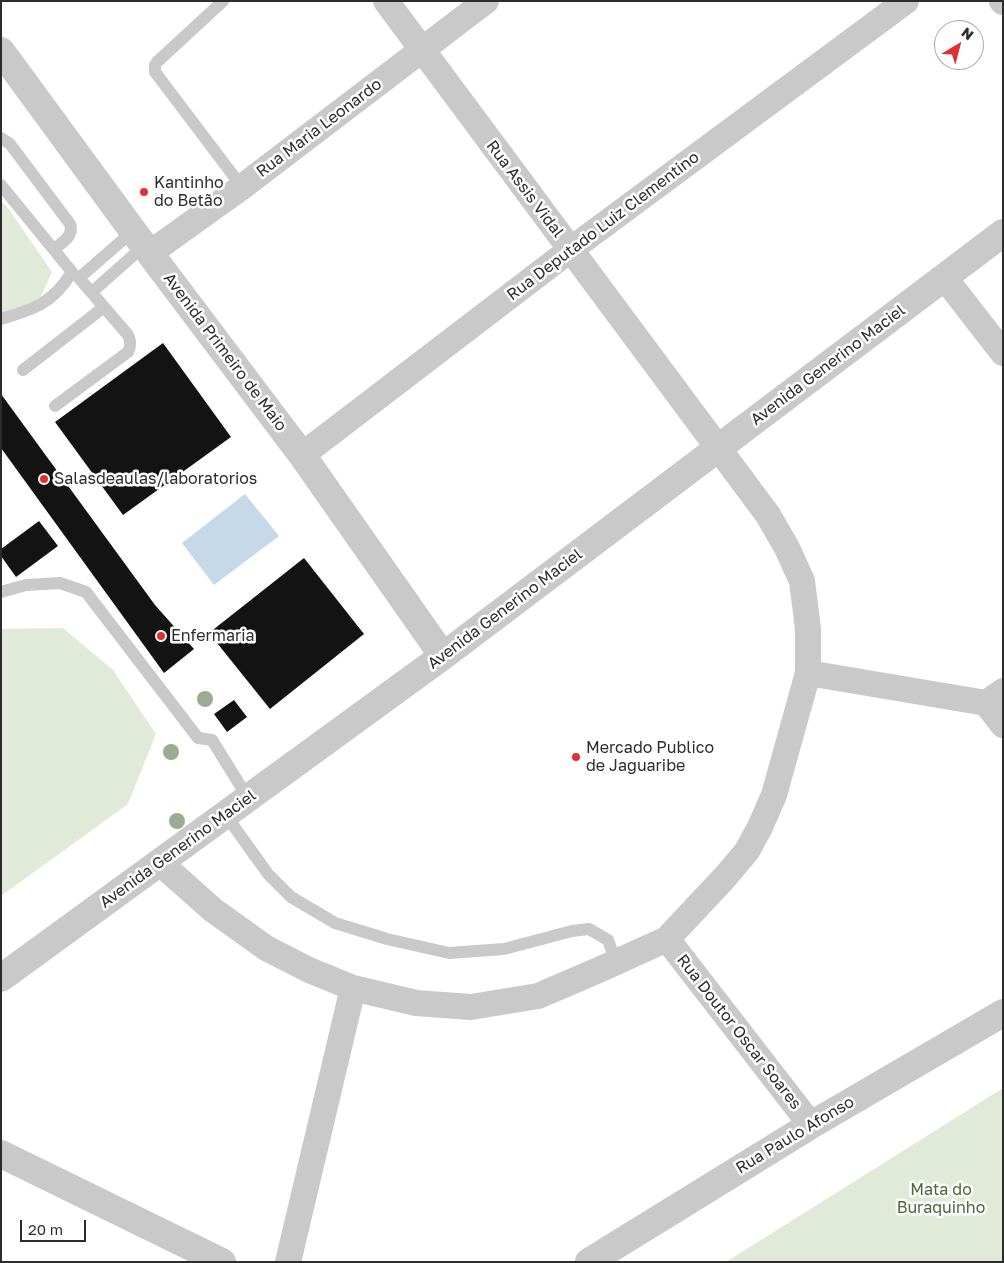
<!DOCTYPE html>
<html>
<head>
<meta charset="utf-8">
<style>
  body { margin:0 }
  #map { position:relative; width:1004px; height:1263px; overflow:hidden; background:#fff; font-family:"Golos Text",sans-serif }
  canvas { display:block }
  .frame { position:absolute; inset:0; border:2px solid #2c2c2c; pointer-events:none }
  .north { position:absolute; left:934px; top:20px; width:50px; height:50px; box-sizing:border-box; background:#fff; border:1px solid #ababab; border-radius:50%; rotate:37deg; font-size:14px; font-weight:700; line-height:20px; text-align:center; color:#2c2c2c }
  .north::after { content:''; display:block; margin:auto; width:18px; height:22px; background:#e13033; clip-path:polygon(50% 0,100% 100%,50% 72%,0 100%) }
  .scale { position:absolute; left:20px; top:1220px; width:66px; height:22px; box-sizing:border-box; border:2px solid #2c2c2c; border-top:0; padding-left:6px; font-size:15px; line-height:18px; white-space:nowrap; color:#2c2c2c; -webkit-text-stroke:4px #fff; paint-order:stroke }
</style>
</head>
<body>
<div id="map">
<canvas width="1004" height="1263"></canvas>
<div class="frame"></div>
<div class="north">N</div>
<div class="scale">20 m</div>
</div>
<script>
const g = document.querySelector('canvas').getContext('2d');
g.lineJoin = 'round';
function paint(path, color) { g.fillStyle = color; g.fill(path, 'evenodd'); }
function strokePath(path, color, width, dash) { g.strokeStyle = color; g.lineWidth = width; g.lineCap = dash ? 'butt' : 'round'; g.setLineDash(dash || []); g.stroke(path); }
function write(font, color, halo, rows, align = 'center') {
  g.font = font + ' "Golos Text",sans-serif'; g.lineWidth = 5; g.setLineDash([]); g.textBaseline = 'middle'; g.strokeStyle = halo; g.fillStyle = color; for (const [text, x, y, turn = 0] of rows) {
    g.save(); g.translate(x, y); g.rotate((+turn || 0) * Math.PI / 180); g.textAlign = isNaN(turn) ? turn : align; if (halo) g.strokeText(text, 0, 0); g.fillText(text, 0, 0); g.restore();
  }
}
const green = new Path2D(`
  M1 201 8 208 52 272 40 298 31 303 1 313Z
  M63 628 113 670 156 734 128 804 1 896V629Z
  M1003 1088V1262H726Z`);
const water = new Path2D(`
  M245 494 279 536 214 585 182 543Z`);
const building = new Path2D(`
  M163 343 231 437 123 515 55 422Z
  M1 394 155 605 194 649 164 673 1 448Z
  M39 521 58 546 16 577 1 556V549Z
  M304 558 364 634 270 709 209 633Z
  M234 700 247 717 227 732 214 714Z`);
const service = new Path2D(`
  M223 1 157 62 155 65V72L242 187
  M1 138 10 144 70 224C74 236 63 242 54 249
  M1 185 72 272C53 303 35 309 1 319
  M92 292 145 245
  M23 370 104 307 79 278 133 231
  M55 406 128 352C131 346 131 342 128 335L104 307
  M1 592 26 585 60 583 86 592 198 738 212 740 248 798
  M225 814 268 874 291 897 335 923 387 939 449 953 504 949 572 931 589 929 608 940 616 963`);
const minor = new Path2D(`
  M1002 1 1003 2
  M150 253 242 187 486 1
  M944 277 1003 353
  M302 455 570 250 906 1
  M808 673 986 703 1003 691
  M986 703 1003 725
  M159 862 213 910 266 948 309 970 353 988 416 1003 471 1007 538 996 601 969 667 939 726 876 747 851 760 827 774 795 808 673V629L802 581 787 548 768 515 386 1
  M667 939 811 1125
  M288 1262 353 988`);
const tertiary = new Path2D(`
  M1 51 133 231 302 455 443 656
  M1 978 443 656 1003 233
  M1 1154 222 1262
  M589 1262 811 1125 1003 1013`);
const trees = [
  [205,699],
  [171,752],
  [177,821]
];
const markers = [
  [144,192,5,"#e13033"],
  [44,479,5,"#e13033"],
  [161,636,5,"#e13033"],
  [576,757,5,"#e13033"]
];
const streetNames = [
  ["Rua Maria Leonardo",319,128,-37],
  ["Rua Assis Vidal",525,189,53],
  ["Rua Deputado Luiz Clementino",603,226,-37],
  ["Avenida Primeiro de Maio",225,352,53],
  ["Avenida Generino Maciel",828,365,-37],
  ["Avenida Generino Maciel",505,609,-37],
  ["Avenida Generino Maciel",178,849,-36],
  ["Rua Doutor Oscar Soares",739,1032,52],
  ["Rua Paulo Afonso",795,1135,-31]
];
const poiNames = [
  ["Kantinho",154,183],
  ["do Betão",154,201],
  ["Salasdeaulas/laboratorios",54,479],
  ["Enfermaria",171,636],
  ["Mercado Publico",586,748],
  ["de Jaguaribe",586,766]
];
const parkNames = [
  ["Mata do",941,1190],
  ["Buraquinho",941,1208]
];
paint(green, '#e1ead9');
paint(water, '#c5d9e9');
paint(building, '#131313');
strokePath(service, '#c9c9c9', 12);
strokePath(minor, '#c9c9c9', 26);
strokePath(tertiary, '#c9c9c9', 28);
g.fillStyle = '#9dab93';
for (const [x, y] of trees) { g.beginPath(); g.arc(x, y, 8, 0, 2 * Math.PI); g.fill(); }
for (const [x, y, r, color] of markers) { const dot = new Path2D(); dot.arc(x, y, r, 0, 2 * Math.PI); g.fillStyle = color; g.fill(dot); strokePath(dot, '#fff', 2); }
write('16px', '#2c2c2c', '#fff', streetNames);
write('16px', '#2c2c2c', '#fff', poiNames, 'left');
write('16px', '#4c663b', '#fff', parkNames);
</script>
</body>
</html>
